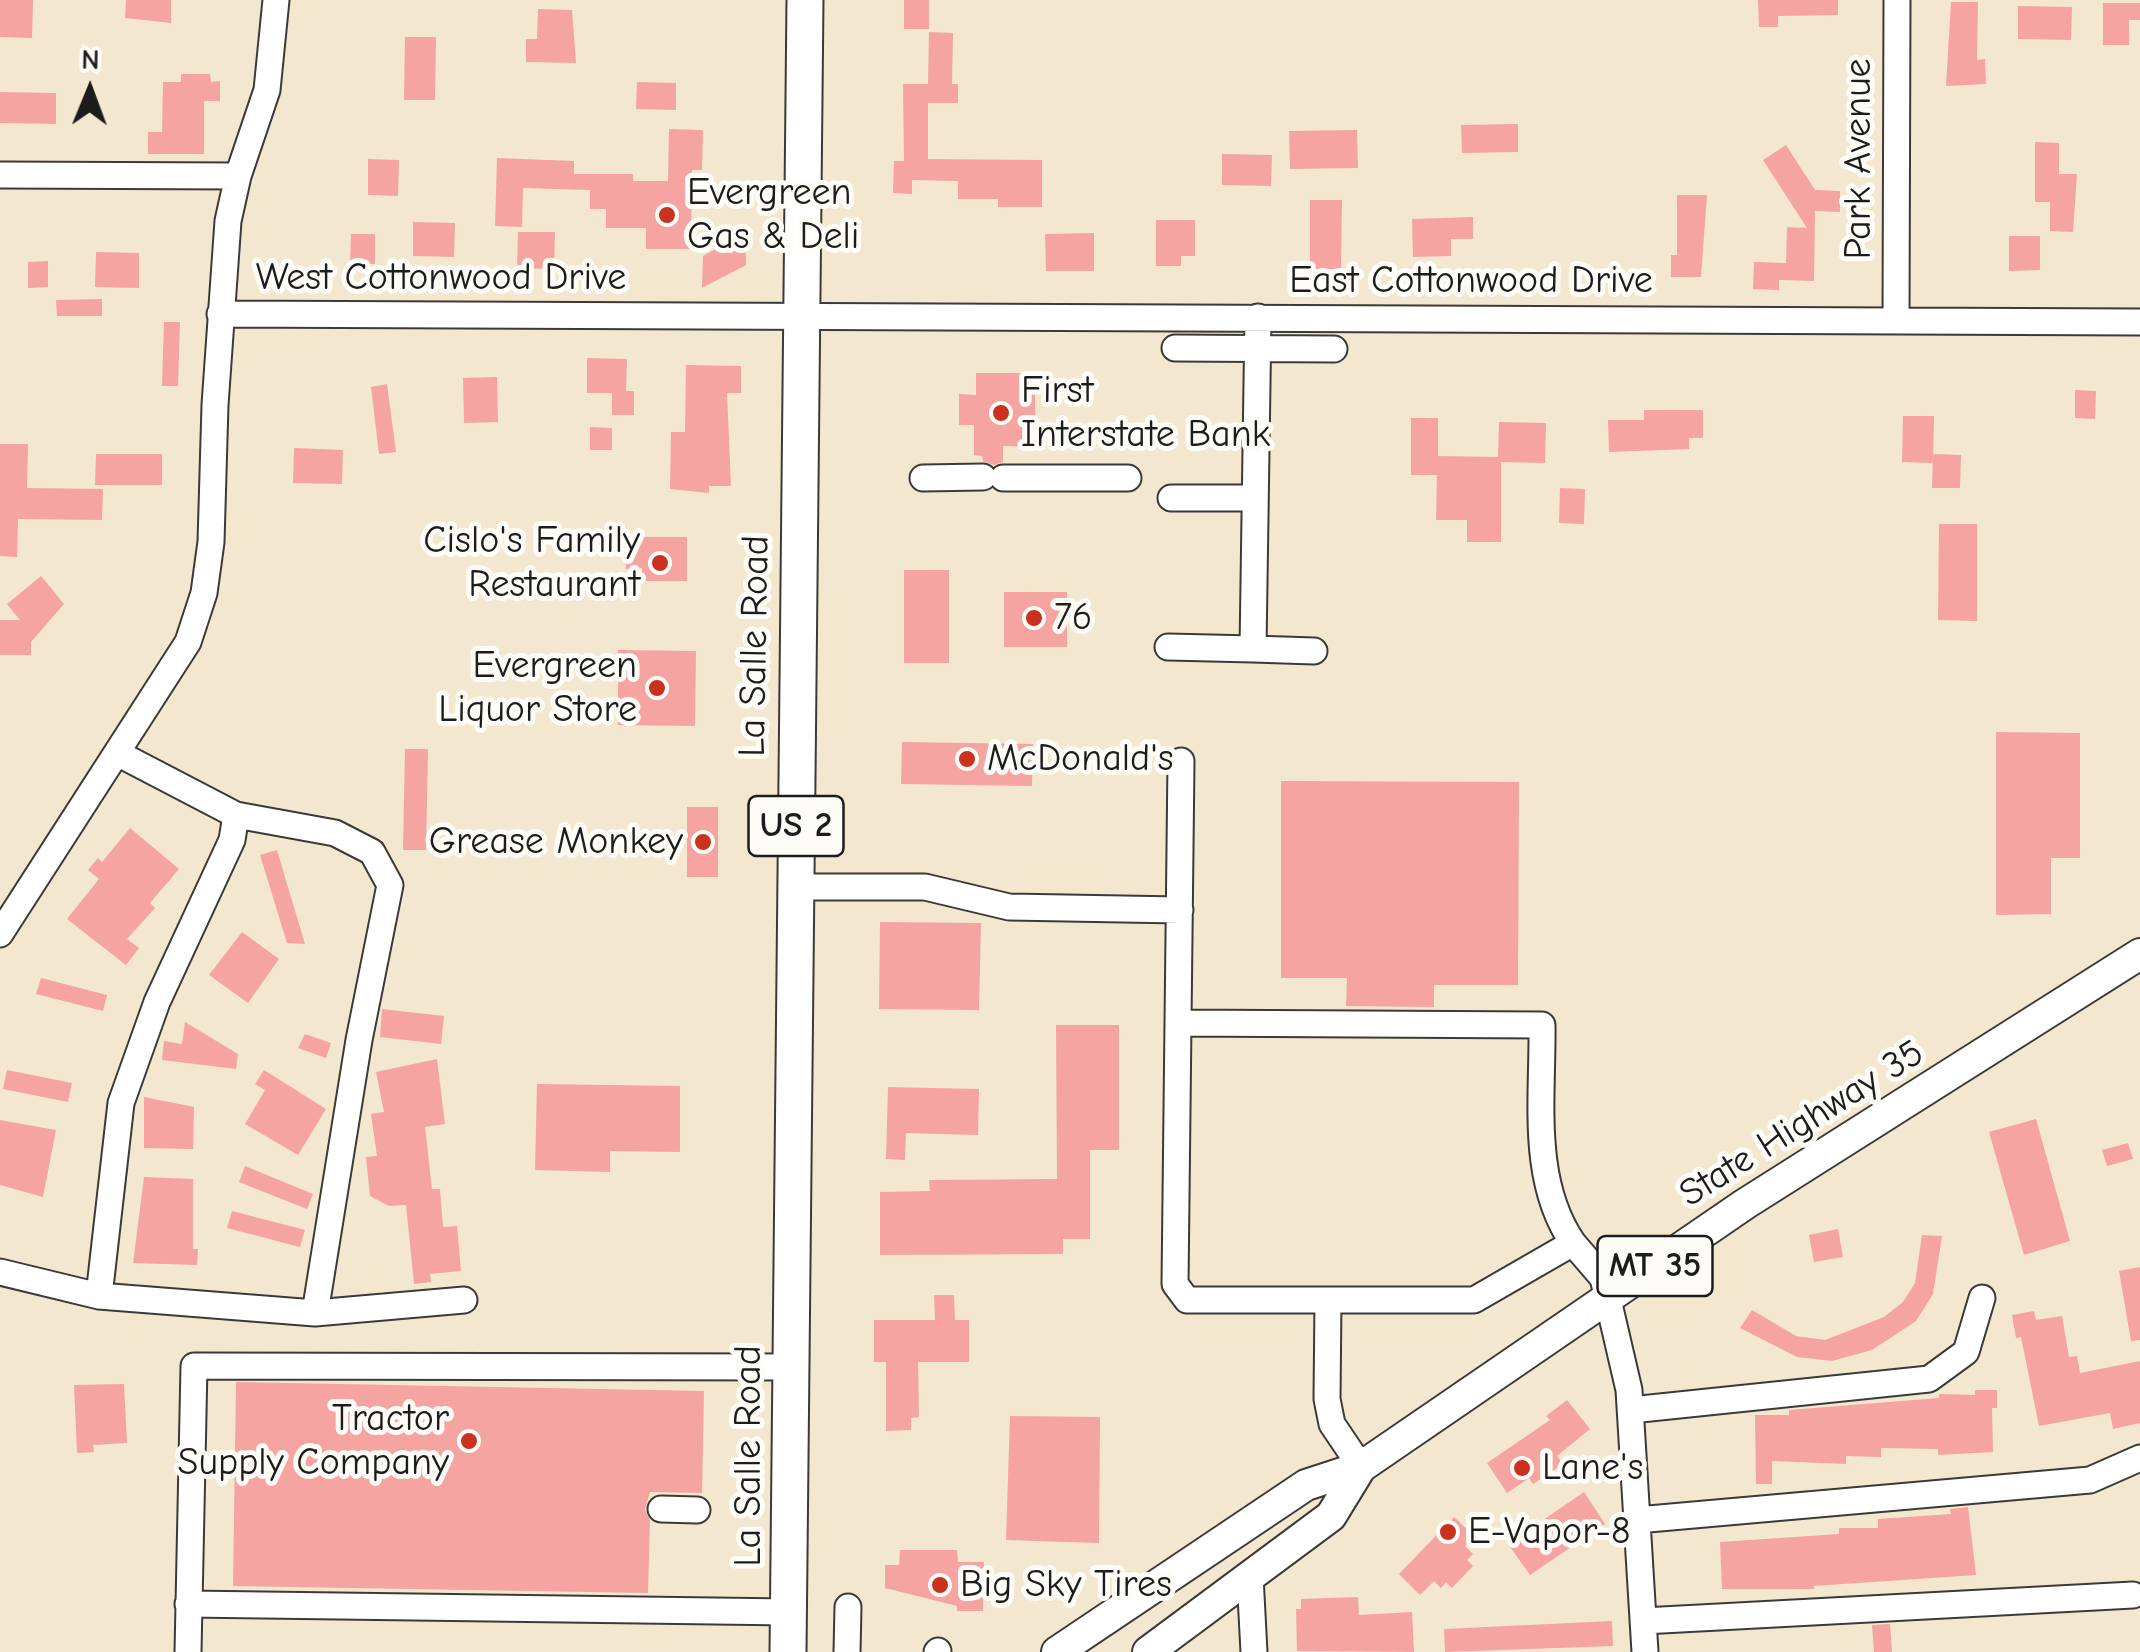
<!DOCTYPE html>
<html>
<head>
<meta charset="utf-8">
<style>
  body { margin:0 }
  #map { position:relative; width:2140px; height:1652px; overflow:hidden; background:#f3e7cf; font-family:"Comic Neue",sans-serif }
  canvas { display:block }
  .north { position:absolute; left:40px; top:40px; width:100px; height:100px; -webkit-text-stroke:8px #fdfcf7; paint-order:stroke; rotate:1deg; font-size:28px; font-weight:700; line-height:40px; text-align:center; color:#1c1c1c }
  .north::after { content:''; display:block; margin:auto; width:35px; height:45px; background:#1c1c1c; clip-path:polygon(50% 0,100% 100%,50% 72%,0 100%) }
</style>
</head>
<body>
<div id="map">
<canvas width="2140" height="1652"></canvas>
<div class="north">N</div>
</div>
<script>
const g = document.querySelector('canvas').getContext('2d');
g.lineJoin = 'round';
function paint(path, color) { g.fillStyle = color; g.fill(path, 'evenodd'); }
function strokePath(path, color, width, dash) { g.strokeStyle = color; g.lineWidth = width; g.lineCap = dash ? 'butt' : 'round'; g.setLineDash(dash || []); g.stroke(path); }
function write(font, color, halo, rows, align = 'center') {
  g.font = font + ' "Comic Neue",sans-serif'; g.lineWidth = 10; g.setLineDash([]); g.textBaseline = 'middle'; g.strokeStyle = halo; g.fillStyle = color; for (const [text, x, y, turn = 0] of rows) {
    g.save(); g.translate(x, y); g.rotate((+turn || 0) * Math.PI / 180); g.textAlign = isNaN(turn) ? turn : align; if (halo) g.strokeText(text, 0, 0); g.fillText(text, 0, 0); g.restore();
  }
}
const building = new Path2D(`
  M0 0H33L32 38 0 37Z
  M126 0H171V23L125 18Z
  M904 0H929V29H904Z
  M1758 0H1838V15L1778 16V27H1759Z
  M1951 2H1978L1977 60 1985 59 1986 84 1946 86Z
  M2103 3H2140V20H2129V45H2103Z
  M2018 6 2072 7 2071 40 2018 39Z
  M538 9 572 10 576 63 526 62V39H537Z
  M929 32 953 33 952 84H958V103H928V159L1042 160V207H998V199H958V181L912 180V194L893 193 894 161H904L903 84H928Z
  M405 37H436L435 100H404Z
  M181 74H210L211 82 220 81V101H204V154H148V132H162L163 82H181Z
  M637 82 676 83V110L636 109Z
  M0 92 56 93V124L0 123Z
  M1518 124V152L1462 153 1461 125Z
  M669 129 703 130 702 170H692L691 249H646V228H606V209H590V190L523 188 522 227 495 226 497 158 574 161V174H633V181H668Z
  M1357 130 1358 168 1290 169 1289 131Z
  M2035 142 2059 143V174H2077L2073 232 2050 231V202H2035Z
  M1786 145 1815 190 1840 191V212L1815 211 1814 281 1779 280V290L1753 289 1754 262 1786 263 1787 227 1807 228 1763 160Z
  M1222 154 1272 155 1271 186 1222 185Z
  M368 159 399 160 398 196 368 195Z
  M1677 195H1707L1701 277H1671V255H1677Z
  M1310 200H1342L1341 269H1310Z
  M1473 217V239H1451V256L1413 257 1412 219Z
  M1156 220H1195V256H1181V266H1156Z
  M413 222 455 223 454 257 413 256Z
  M518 232H555L554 269 517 268Z
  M745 232 746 265 702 288 703 256Z
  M1094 233V271H1046L1045 234Z
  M351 234H375V264H350Z
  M2009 236H2040V270L2009 271Z
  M96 252 139 253V288L95 287Z
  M48 261V287L28 288V262Z
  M102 299V316H57L56 300Z
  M164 322H180L178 386H162Z
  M587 358 627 359 626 391H634V415H612V393H587Z
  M686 365 741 366V393H727L731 486H709V493L670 489 671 432H685Z
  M976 373H1035V447L1003 446V462L994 465 983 461 982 456 974 455V425H959V394L976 395Z
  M497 377 498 422 464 423 463 378Z
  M387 384 396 452 379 454 371 387Z
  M2075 390 2096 391 2095 419 2075 418Z
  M1644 410H1703V438H1689V449L1609 452 1608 420H1644Z
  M1903 416H1934L1933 463 1902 462Z
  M1411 418H1438V456L1498 457 1499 422 1546 423 1545 463 1501 462V542H1467V520H1436L1437 475H1411Z
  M590 427 612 428V450H590Z
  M0 444H28L27 488 103 489 102 520 18 519 17 557 0 556Z
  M294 448 343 450 342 484 293 483Z
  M96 454H162V485H95Z
  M1933 454 1961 455 1960 488H1932Z
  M1560 488 1585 489 1584 524 1559 523Z
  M1939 524H1977V621L1938 620Z
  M642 537H687V581H642V568L626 569 625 547 642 541Z
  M904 570H949V663H904Z
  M41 576 64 604 31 642V655H0V620H20L7 604Z
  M1004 592H1067V647H1004Z
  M618 650 696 651 695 726 618 725Z
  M1996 732 2080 733V858H2051V914L1996 915Z
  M902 742 1033 744 1032 786 901 784Z
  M405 749H428L426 850H403Z
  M1281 781 1519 782 1518 985H1434V1007L1346 1006 1347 978H1281Z
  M687 807H718V877H687Z
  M130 828 179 869 150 903 155 908 127 939 139 948 126 965 67 919 99 879 88 870 98 858 102 862Z
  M277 850 287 884 305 944 287 943 260 855Z
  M880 922 981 923 979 1010 879 1009Z
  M242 932 279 959 248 1003 209 975Z
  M41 978 107 995 103 1011 36 994Z
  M382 1009 444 1016 441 1044 380 1037Z
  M185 1022 238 1054 236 1069 162 1060 164 1041 182 1044Z
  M1056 1025H1119V1150H1090V1239H1063V1254L880 1255V1192L930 1191 929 1180 1057 1179Z
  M305 1034 331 1043 326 1058 298 1048Z
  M437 1059 445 1124 425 1127 432 1189H440L443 1227 457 1226 461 1271 430 1274 431 1282 414 1284 406 1205 389 1206 370 1196 366 1157 377 1156 371 1114 384 1112 376 1072Z
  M7 1070 72 1083 68 1102 3 1089Z
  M264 1070 326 1109 298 1155 245 1124 265 1090 255 1084Z
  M537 1084 680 1086V1152L610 1151V1172L535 1170Z
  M888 1087 979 1089 978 1135 906 1133 905 1160 886 1159Z
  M144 1097 194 1107 193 1149 144 1148Z
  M2036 1119 2070 1241 2024 1255 1989 1132Z
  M0 1120 56 1130 43 1197 0 1185Z
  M2128 1143 2133 1159 2107 1166 2102 1150Z
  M245 1166 313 1194 307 1209 239 1182Z
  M144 1177 193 1179V1249H198L197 1265 133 1263Z
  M232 1211 305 1230 300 1247 227 1228Z
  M1838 1229 1843 1257 1814 1262 1809 1235Z
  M1922 1235 1942 1236 1933 1294 1916 1321 1872 1350 1832 1361 1797 1357 1740 1328 1752 1310 1796 1336 1825 1340 1884 1317 1903 1302 1915 1283Z
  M2140 1267V1340L2131 1341 2119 1271Z
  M934 1295H954L955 1320H969V1362H918L919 1417 911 1418V1430L886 1431V1362H874V1320H935Z
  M2034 1311 2036 1320 2062 1316 2069 1357 2077 1356 2080 1373 2140 1361V1423L2113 1429 2110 1413 2039 1426 2021 1337 2016 1338 2012 1315Z
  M236 1382 704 1391 702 1493 650 1492 645 1510 650 1520 648 1593 233 1586Z
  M124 1384 127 1443 93 1445 94 1452 77 1453 74 1385Z
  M1975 1390H1997V1408H1992L1993 1452 1938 1455V1449L1881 1448V1457L1846 1456V1464L1772 1461V1484H1756L1755 1415H1789V1410L1939 1398V1394L1975 1395Z
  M1567 1400 1590 1429 1557 1456 1563 1464 1533 1484 1529 1478 1507 1493 1487 1463 1550 1420 1546 1416Z
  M1010 1416 1100 1417 1099 1543 1006 1540Z
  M1584 1492 1605 1524 1530 1575 1508 1544Z
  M1968 1507 1976 1575 1814 1586V1589H1722L1720 1542 1839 1534V1528H1878V1519L1951 1514 1950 1509Z
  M1454 1517 1475 1537 1465 1546 1473 1554 1467 1560 1473 1566 1452 1588 1446 1582 1441 1588 1434 1581 1420 1595 1399 1574Z
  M900 1550H957L958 1562H984L983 1611H957V1606L885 1588V1565H899Z
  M1358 1597 1359 1615 1412 1612 1414 1652 1297 1651 1296 1609H1301V1599Z
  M1612 1621 1613 1646 1445 1652 1444 1629Z
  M1890 1624 1892 1652H1874L1872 1625Z`);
const minor = new Path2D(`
  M0 175 238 176
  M220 314 2140 322
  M1896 319 1897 0
  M1175 348 1334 349
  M923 478 983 477
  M1003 478H1128
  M1171 498H1255
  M1168 647 1253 649 1258 317
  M1253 649 1314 651
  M117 753 236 815 335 833 372 852 390 885 359 1040 315 1313
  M1181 761 1175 1284 1187 1300H1474L1573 1243 1603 1278 1629 1390 1645 1652
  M795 887H925L1009 907 1180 910
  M0 934 188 642 204 593 211 542 215 405 228 221 238 176 267 90 276 0
  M1178 1023 1542 1025C1543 1099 1530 1180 1573 1243
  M0 1272 99 1296 315 1313 464 1300
  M99 1296 121 1103 157 1002 232 840 236 815
  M1328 1300 1327 1399 1332 1424 1361 1467
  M1631 1410 1929 1379 1966 1352 1982 1298
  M661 1509 697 1510
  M1637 1520 2090 1480 2140 1458
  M1250 1576 1254 1652
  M188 1604 790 1612
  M1643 1621 2133 1595
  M188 1652 194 1366 793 1367
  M847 1652 848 1607
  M937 1652 938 1651`);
const major = new Path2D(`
  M1057 1652 1306 1485 1361 1467 1745 1204 2140 954
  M1148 1652 1331 1516 1361 1467`);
const highway = new Path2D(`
  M788 1652 805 0`);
const markers = [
  [667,215,10,"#c8321e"],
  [1001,413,10,"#c8321e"],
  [660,563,10,"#c8321e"],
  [1034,618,10,"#c8321e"],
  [657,688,10,"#c8321e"],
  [967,759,10,"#c8321e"],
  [703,842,10,"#c8321e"],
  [469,1441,10,"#c8321e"],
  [1522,1468,10,"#c8321e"],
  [1448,1532,10,"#c8321e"],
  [940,1585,10,"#c8321e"]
];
const shields = [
  [796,826,95],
  [1655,1266,115]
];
const shieldNames = [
  ["US 2",796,826],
  ["MT 35",1655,1266]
];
const streetNames = [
  ["Park Avenue",1859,159,-90],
  ["West Cottonwood Drive",441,278],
  ["East Cottonwood Drive",1471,281],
  ["La Salle Road",755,646,-89],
  ["State Highway 35",1802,1124,-32],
  ["La Salle Road",749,1456,-90]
];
const poiNames = [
  ["Evergreen",687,193],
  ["Gas & Deli",687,237],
  ["First",1021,391],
  ["Interstate Bank",1021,435],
  ["Cislo's Family",640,541,"right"],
  ["Restaurant",640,585,"right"],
  ["76",1054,618],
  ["Evergreen",637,666,"right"],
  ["Liquor Store",637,710,"right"],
  ["McDonald's",987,759],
  ["Grease Monkey",683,842,"right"],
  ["Tractor",449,1419,"right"],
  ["Supply Company",449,1463,"right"],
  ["Lane's",1542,1468],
  ["E-Vapor-8",1468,1532],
  ["Big Sky Tires",960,1585]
];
paint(building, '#f5a4a2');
strokePath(minor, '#3c3a37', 29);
strokePath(major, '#3c3a37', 34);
strokePath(highway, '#3c3a37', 39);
strokePath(minor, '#fff', 25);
strokePath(major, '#fff', 30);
strokePath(highway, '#fff', 35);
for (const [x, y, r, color] of markers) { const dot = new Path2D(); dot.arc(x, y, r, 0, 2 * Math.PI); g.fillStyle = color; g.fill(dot); strokePath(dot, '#fdfcf7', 4); }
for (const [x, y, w] of shields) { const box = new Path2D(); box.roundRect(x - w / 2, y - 30, w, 60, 8); g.fillStyle = '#fdfcf7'; g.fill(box); strokePath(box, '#1c1c1c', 2.5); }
write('bold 35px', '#1c1c1c', null, shieldNames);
write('38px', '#1c1c1c', '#fdfcf7', streetNames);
write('38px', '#1c1c1c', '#fdfcf7', poiNames, 'left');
</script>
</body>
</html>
